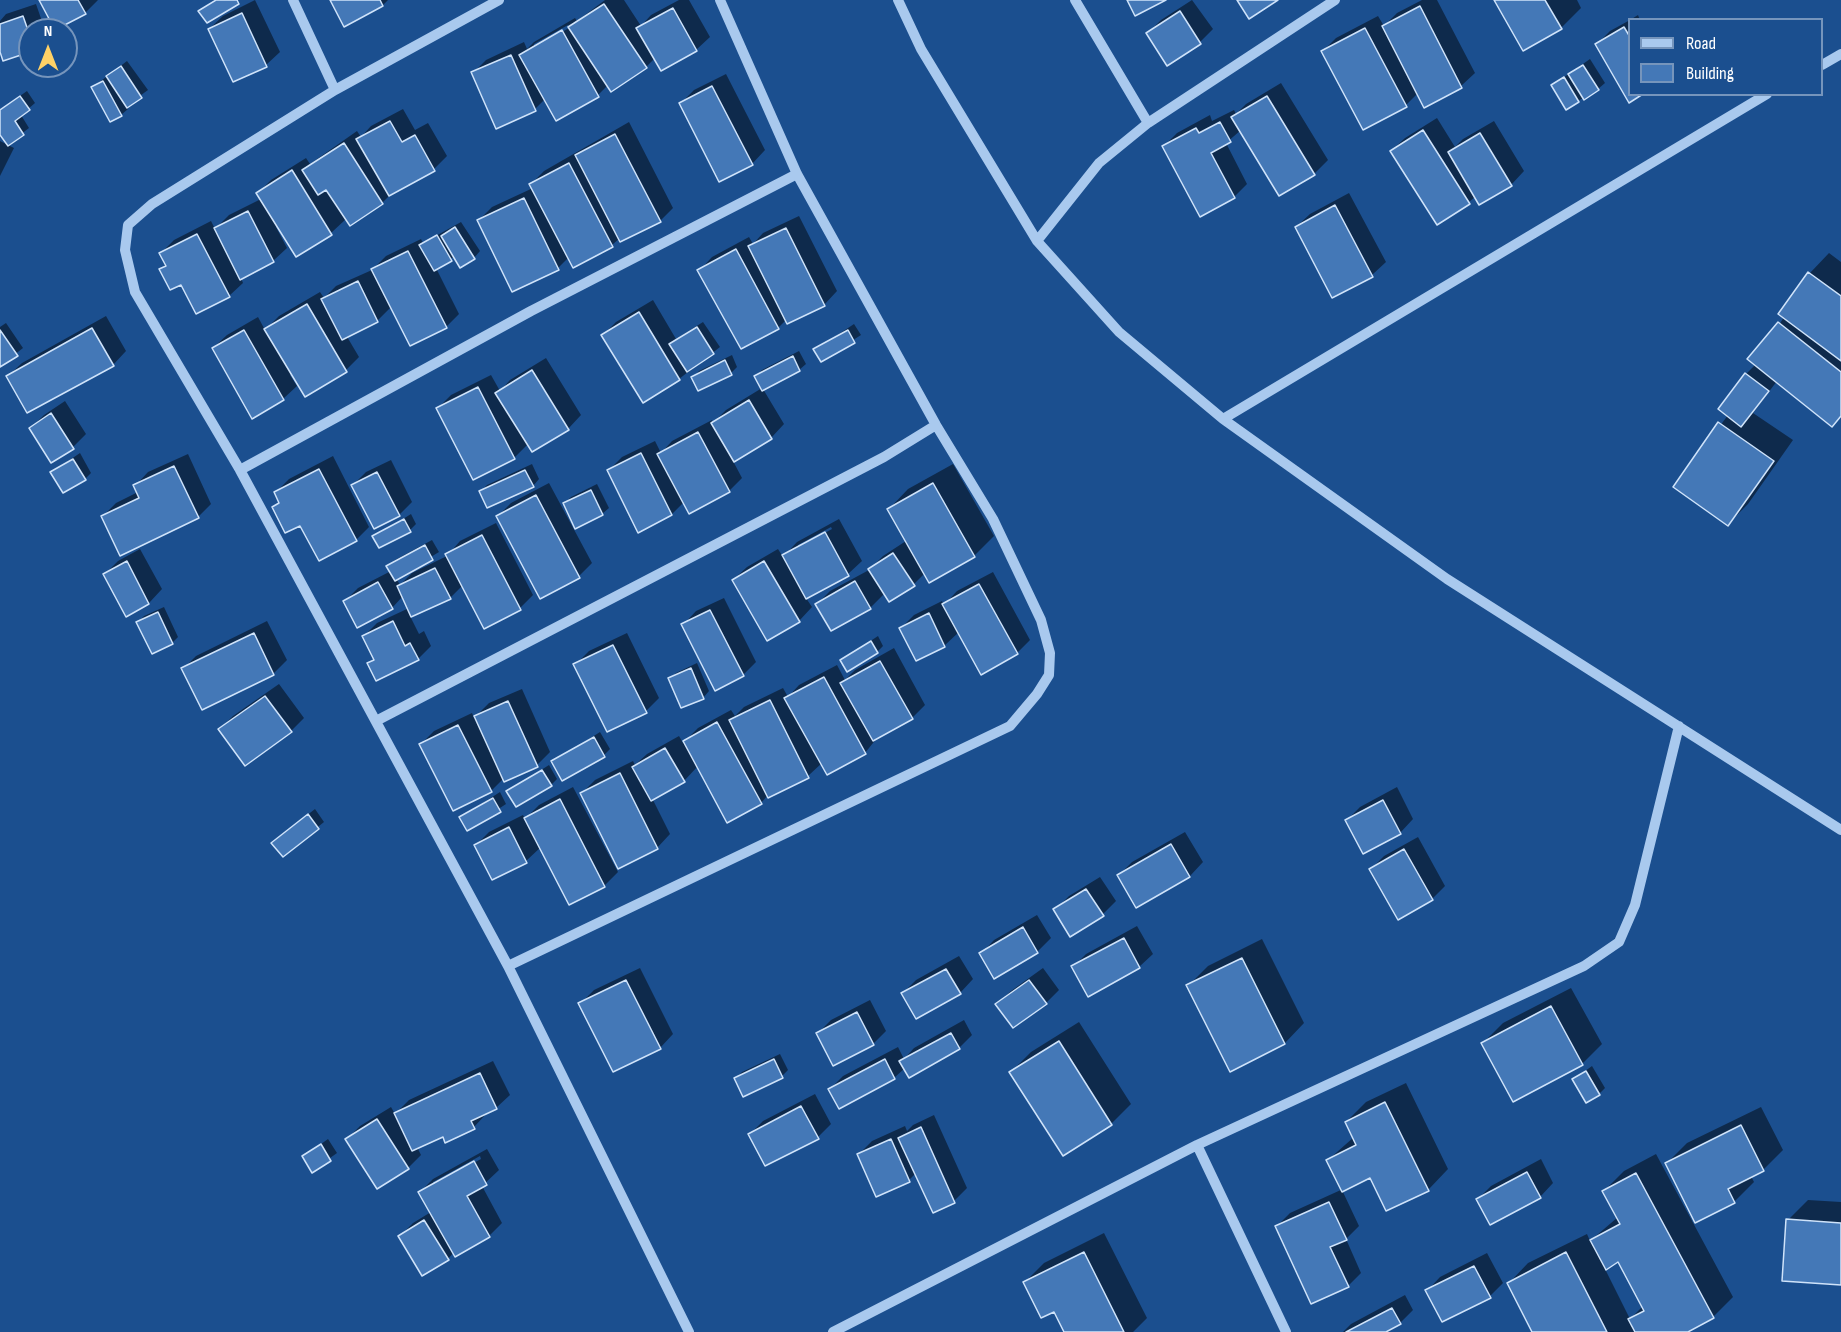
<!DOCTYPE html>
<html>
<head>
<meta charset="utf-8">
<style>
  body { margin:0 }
  #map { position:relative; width:1841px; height:1332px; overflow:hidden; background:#1b4f8f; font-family:"Sofia Sans Condensed",sans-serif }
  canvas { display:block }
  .legend { position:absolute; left:1628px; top:18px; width:195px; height:78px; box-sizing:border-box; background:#1b4f8f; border:2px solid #7695bc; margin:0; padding:8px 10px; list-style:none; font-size:18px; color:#fff }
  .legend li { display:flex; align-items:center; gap:12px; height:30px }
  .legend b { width:30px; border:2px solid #7695bc }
  .north { position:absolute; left:18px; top:18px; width:60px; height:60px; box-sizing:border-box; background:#1b4f8f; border:2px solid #7695bc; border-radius:50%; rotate:0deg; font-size:16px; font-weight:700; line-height:24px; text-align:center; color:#fff }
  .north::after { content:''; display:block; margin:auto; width:21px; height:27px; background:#ffd166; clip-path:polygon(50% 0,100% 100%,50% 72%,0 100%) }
</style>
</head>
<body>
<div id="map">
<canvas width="1841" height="1332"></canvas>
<ul class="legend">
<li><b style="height:8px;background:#a9c9ee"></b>Road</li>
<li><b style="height:16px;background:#4478b7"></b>Building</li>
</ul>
<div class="north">N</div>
</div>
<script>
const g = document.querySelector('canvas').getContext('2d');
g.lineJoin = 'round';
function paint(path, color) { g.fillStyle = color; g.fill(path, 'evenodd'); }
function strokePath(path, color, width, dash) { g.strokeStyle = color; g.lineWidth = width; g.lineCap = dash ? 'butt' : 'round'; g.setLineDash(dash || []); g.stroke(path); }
const shadow = new Path2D(`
  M41 0H98L85 13Z
  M255 0 280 52 266 65 234 80 209 29 223 16Z
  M331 0H388L383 5Z
  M605 0H624L641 26 651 15 679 0H689L710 37 696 50 661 69 655 58 646 67 608 85 598 95 556 119 545 99 535 109 473 73 486 60 524 42 527 49 534 42 575 18 577 21ZM568 25 569 28 534 48V44Z
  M1192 0 1213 29 1200 42 1167 64 1148 33 1161 20Z
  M1422 0H1437L1475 73 1461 86 1425 106 1418 93 1406 105 1323 51 1336 38 1378 16 1384 26 1397 13Z
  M1495 0H1577L1581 8 1561 28 1524 49Z
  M36 4 45 30H30V50L0 48V21L6 14Z
  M1638 15 1640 20H1630Z
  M1630 20V94L1629 101 1597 44 1610 31Z
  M1590 59 1605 83 1598 89 1578 101 1553 85Z
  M127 61 148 90 126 106 128 109 121 115 93 87Z
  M726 74 765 150 752 164 681 103 694 90Z
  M1281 83 1328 160 1314 174 1280 194 1241 130 1226 143 1247 184 1234 197 1164 146 1177 133 1210 115 1212 121 1234 110 1236 114 1246 104Z
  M27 91 35 103 21 115 29 128 8 144 0 132V110Z
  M403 109 415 130 428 123 447 156 434 169 393 192 382 203 350 224 346 219 331 233 296 255 278 225 276 227 287 248 273 261 241 278 243 283 229 296 197 312 181 283 161 269 166 264 161 253 174 240 211 221 215 229 229 215 261 199 258 193 271 180 306 158 310 164 357 131 361 137 371 126Z
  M1437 118 1455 147 1463 139 1494 121 1524 171 1511 185 1476 196 1469 202 1391 151 1405 138Z
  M629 122 673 208 660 221 620 238 612 245 574 266 569 257 558 268 479 220 492 207 533 188 531 184 544 171Z
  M0 141 14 148 0 176Z
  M1349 193 1386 262 1372 275 1333 296 1296 227 1310 214Z
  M799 216 837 291 824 305 786 320 778 328 699 271 712 257 749 237 753 244 763 233Z
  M461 222 480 251 474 258 455 256 436 268 459 314 446 327 392 306 377 321 346 335 359 357 346 370 306 395 293 373 290 375 297 386 283 399 213 348 227 335 258 317 265 330 279 316 320 292 324 298 336 286 372 270 386 256 421 239 423 243Z
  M1829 253 1841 262V416L1777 381 1753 413 1793 440 1748 504 1728 524 1675 487 1728 415 1746 374 1756 364 1810 273Z
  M653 300 676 339 703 322 720 347 679 379 603 335 616 322Z
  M106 316 126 351 113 365 8 376 22 363Z
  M6 323 23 348 0 366V327Z
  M854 324 861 335 822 360 815 350Z
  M799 351 806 364 799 370 763 389 784 424 771 438 733 461 742 478 729 491 684 502 672 514 638 531 609 470 622 457 655 441 661 453 672 441 712 420 713 423 726 410 762 388 756 376 762 370Z
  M732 355 737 367 731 373 693 378 699 371Z
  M546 358 581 415 568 429 528 444 514 458 474 478 438 408 451 395 491 375 500 391 510 380Z
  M65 401 86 434 73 447 52 461 31 428 44 415Z
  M80 453 91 473 85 479 52 472Z
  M188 454 211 504 198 517 103 516 116 503 138 492 135 486 148 472Z
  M333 456 369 527 356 540 301 524 274 507 280 501 276 492 289 479Z
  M391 460 412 502 399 515 353 485 366 472Z
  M532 464 539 479 533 486 481 491 487 485Z
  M953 464 994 536 974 556 925 573 914 584 885 593 870 608 817 604 830 591 869 570 883 556 906 541 889 509 908 489Z
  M549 483 592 563 579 576 497 517 511 503Z
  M597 484 609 508 602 514 565 503 571 497Z
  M411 514 416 524 410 530 374 537Z
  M839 519 862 561 848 574 806 598 812 607 799 621 733 580 747 567 778 549 783 557 797 542ZM831 527 832 529 798 548V545Z
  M496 523 533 595 520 608 463 585 450 598 410 616 419 634 424 631 431 646 418 659 369 663 375 658 364 636 377 623 409 608 403 596 392 608 344 602 358 588 391 571 388 566 395 560 432 540 439 552 396 578 400 585 412 573 447 556 460 541Z
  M140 549 162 589 149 603 126 615 105 574 118 561Z
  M993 572 1030 640 1017 653 959 632 944 646 917 659 901 628 914 615 942 601 944 605 957 591Z
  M724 598 756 662 743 675 683 625 696 611Z
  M164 607 178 637 172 643 138 622 144 616Z
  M267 621 287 660 273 674 203 708 183 669 196 656Z
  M627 633 659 698 646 711 575 665 589 651Z
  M878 636 883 646 877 652 842 660Z
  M894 648 925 705 912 718 877 738 865 753 822 763 808 776 768 795 761 803 698 766 684 781 652 798 670 834 657 848 582 793 595 780 633 761 635 765 647 754 679 736 683 743 698 728 731 710 735 716 744 707 783 688 788 697 799 685 837 665 845 680 855 670Z
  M697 663 709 691 703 698 670 679 676 673Z
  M279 684 304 718 291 731 220 729 233 716Z
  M522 689 550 752 537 765 504 778 491 791 421 744 434 731 472 713 474 718 489 703Z
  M600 732 610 749 604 755 553 762Z
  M549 765 557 779 551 785 508 791Z
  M573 787 618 872 604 886 570 903 541 847 526 861 476 845 489 832 523 815 525 819 539 805Z
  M1397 787 1413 819 1400 833 1363 852 1347 820 1360 807Z
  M500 792 506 804 468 829 461 817Z
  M315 809 324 822 283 855 279 837Z
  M1185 832 1203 862 1190 876 1136 906 1119 875 1132 862Z
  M1418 837 1445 886 1432 899 1371 869 1384 856Z
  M1100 877 1116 901 1103 914 1055 910 1069 896Z
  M1037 915 1051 938 1037 952 995 977 981 954 994 940Z
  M1137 926 1153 954 1139 967 1088 995 1073 967 1086 954Z
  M1262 939 1304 1023 1285 1043 1231 1070 1188 986 1208 966Z
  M959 956 973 979 960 993H903L916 980Z
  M640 968 673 1034 660 1048 580 1004 594 990Z
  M1043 968 1059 990 1046 1003 997 1004 1011 991Z
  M1571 988 1602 1044 1582 1064 1483 1043 1503 1023Z
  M870 1000 886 1031 873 1044 818 1033 831 1020Z
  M964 1020 972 1035 959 1048 905 1068 894 1078 830 1089 843 1076 898 1047 904 1059 914 1048Z
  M1079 1022 1131 1104 1111 1124 1011 1072 1031 1052Z
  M780 1054 788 1070 782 1076 735 1079 742 1072Z
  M493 1061 510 1095 496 1108 487 1113 474 1127 443 1135 417 1147 421 1155 408 1168 377 1187 347 1139 360 1126 391 1107 395 1114 409 1100Z
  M1592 1066 1605 1088 1599 1094 1574 1079Z
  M1406 1083 1448 1169 1429 1189 1387 1210 1370 1176 1342 1190 1359 1226 1346 1239 1361 1273 1348 1286 1277 1226 1290 1213 1343 1189 1328 1160 1354 1137 1346 1122 1366 1102Z
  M815 1094 831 1124 818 1137 750 1134 763 1121Z
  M1761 1107 1783 1150 1763 1170 1751 1176 1754 1182 1734 1202 1667 1163 1687 1143Z
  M934 1115 967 1188 954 1201 916 1173 909 1180 859 1154 872 1141 905 1126 907 1131 913 1125Z
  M328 1139 337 1153 312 1171 303 1157Z
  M487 1149 499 1170 482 1186 502 1223 489 1236 454 1252 448 1259 400 1236 413 1223 431 1212 420 1192 433 1179ZM480 1156 481 1159 433 1185V1182Z
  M1656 1154 1733 1297 1713 1317 1685 1332H1534L1509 1283 1528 1263 1587 1234 1590 1241 1618 1217 1604 1191 1624 1171ZM1619 1260 1643 1306 1630 1319 1605 1269Z
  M1541 1159 1553 1183 1540 1197 1478 1199 1491 1186Z
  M1808 1200 1841 1202V1284L1788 1220Z
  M1104 1233 1147 1318 1133 1332H1066L1055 1310 1024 1283 1044 1263Z
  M1487 1253 1503 1283 1490 1296 1427 1291 1440 1277Z
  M1405 1295 1413 1310 1400 1323 1383 1332H1343L1351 1324Z`);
const building = new Path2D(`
  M39 0H78L86 14 55 30Z
  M216 0H237L239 4 207 23 198 11Z
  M330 0H380L383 6 344 27Z
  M1127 0H1166L1135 16Z
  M1237 0H1278L1249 19Z
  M1494 0H1545L1562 29 1523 51Z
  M604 4 647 68 611 92 568 27Z
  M1420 6 1462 88 1424 108 1382 26Z
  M673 8 697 51 661 71 636 28Z
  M1180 11 1201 44 1167 66 1146 33Z
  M242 13 267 67 233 82 208 29Z
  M23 16 30 36V52L3 61 0 52V24Z
  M1624 27 1630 37V94H1643L1629 103 1595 44Z
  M1365 28 1407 107 1363 130 1321 51Z
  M562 30 599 97 556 121 519 55Z
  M511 55 536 111 496 129 471 72Z
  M1583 65 1599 90 1584 100 1568 74Z
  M121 66 142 98 127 108 106 76Z
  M1564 77 1579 102 1566 110 1551 85Z
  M103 81 122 116 110 122 91 87Z
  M712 86 753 165 719 182 679 103Z
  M20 96 30 110 15 121 24 135 8 146 0 135V110Z
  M1267 96 1315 175 1279 196 1231 117Z
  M390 121 402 142 415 135 435 171 389 196 356 139Z
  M1220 122 1231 142 1211 153 1235 198 1200 217 1162 146 1196 128 1199 133Z
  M1423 130 1470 204 1437 225 1390 151Z
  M1480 133 1512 186 1479 205 1448 152Z
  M615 134 661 222 620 242 575 155Z
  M344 143 383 204 350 226 326 190 318 195 302 170Z
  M569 163 613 247 573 268 529 184Z
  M292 170 332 235 296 257 256 193Z
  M524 198 559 270 512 292 477 220Z
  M1335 205 1373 277 1332 298 1295 227Z
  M248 211 274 262 240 280 214 228Z
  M455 227 475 259 460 268 441 236Z
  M786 228 825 306 787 324 748 246Z
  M197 234 230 297 196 314 181 285 170 290 159 269 166 266 159 253Z
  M437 235 452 261 434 271 419 245Z
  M736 249 779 329 741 349 697 270Z
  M408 251 447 328 410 346 371 269Z
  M1808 272 1841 296V361L1778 314Z
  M358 281 378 322 342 340 321 299Z
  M307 304 347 372 305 397 264 329Z
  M639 312 680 380 643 403 601 335Z
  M1778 322 1841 372V416L1832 427 1747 359Z
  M697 327 714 354 687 372 669 344Z
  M92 328 114 366 27 413 6 376Z
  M0 330 18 356 0 367Z
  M244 330 284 400 252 419 212 348Z
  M848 330 855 343 821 362 813 349Z
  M793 356 800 371 762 391 754 376Z
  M725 360 732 375 698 391 691 377Z
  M532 370 569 430 532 452 495 393Z
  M1745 373 1769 391 1741 427 1718 409Z
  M478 387 515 459 473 480 436 408Z
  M749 400 772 439 734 462 711 423Z
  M51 413 74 449 51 463 29 428Z
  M1718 422 1774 461 1728 526 1673 487Z
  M698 432 730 492 689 514 657 454Z
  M641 453 672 515 638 533 607 470Z
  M73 459 86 480 63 493 50 472Z
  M174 466 199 518 120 556 101 516 139 498 133 485Z
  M319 469 357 541 319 561 300 526 285 533 272 507 279 503 274 492Z
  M525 470 534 487 487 508 479 491Z
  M377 472 400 516 374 529 351 485Z
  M933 483 975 557 929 583 887 509Z
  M591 490 603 515 575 529 563 503Z
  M536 495 580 578 540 599 496 516Z
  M404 519 411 532 379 548 372 536Z
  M825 532 849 576 806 599 782 555Z
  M482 535 521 610 484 629 445 554Z
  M425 545 433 560 395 581 386 566Z
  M893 553 915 586 889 602 868 569Z
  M127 561 149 604 126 617 103 574Z
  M764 561 800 622 767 641 732 580Z
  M435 568 451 599 411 617 397 586Z
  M855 581 871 609 831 631 815 604Z
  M378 582 393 609 357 628 343 601Z
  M979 584 1018 654 981 675 942 604Z
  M710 610 744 676 715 691 681 624Z
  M158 612 173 644 152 654 136 622Z
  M929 613 945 647 916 661 899 628Z
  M393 621 405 646 410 643 419 660 376 681 367 663 374 660 362 636Z
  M254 633 274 675 202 710 181 668Z
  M871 641 878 653 847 672 840 660Z
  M613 645 647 713 607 732 573 664Z
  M880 661 913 719 873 741 840 683Z
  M691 668 704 699 681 708 668 678Z
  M824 677 866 754 827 775 784 698Z
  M265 696 292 732 245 766 218 729Z
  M770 700 809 778 768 798 729 720Z
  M508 701 538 767 504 782 474 716Z
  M717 722 762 804 727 823 683 741Z
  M458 725 492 792 453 811 419 744Z
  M594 737 605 757 562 781 551 761Z
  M665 748 685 782 651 801 632 767Z
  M542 770 552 786 516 807 506 791Z
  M620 773 658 849 618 869 580 793Z
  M493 798 501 812 467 831 459 817Z
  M560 799 605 887 569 905 524 818Z
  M1383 800 1401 834 1363 854 1345 820Z
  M308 814 319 829 283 857 271 843Z
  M509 827 527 863 492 880 474 845Z
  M1171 844 1190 877 1136 908 1117 875Z
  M1404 849 1433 900 1398 920 1369 869Z
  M1086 889 1104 916 1070 937 1053 909Z
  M1023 927 1038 953 994 979 979 953Z
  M1124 938 1140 968 1088 997 1071 966Z
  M1242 958 1285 1044 1230 1072 1186 985Z
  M946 969 961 994 916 1019 901 993Z
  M626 980 661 1049 613 1072 578 1003Z
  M1029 980 1047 1004 1013 1028 995 1004Z
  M1551 1006 1583 1065 1513 1102 1481 1043Z
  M857 1012 874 1045 833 1066 816 1033Z
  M951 1033 960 1049 909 1078 899 1061Z
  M1059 1041 1112 1125 1063 1156 1009 1072Z
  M774 1059 783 1078 743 1097 734 1078Z
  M885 1059 895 1079 839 1109 828 1089Z
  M1586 1071 1600 1095 1586 1103 1572 1079Z
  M480 1073 497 1109 471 1121 475 1129 445 1143 443 1137 412 1151 394 1113Z
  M1385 1102 1429 1191 1386 1211 1370 1178 1342 1192 1326 1160 1356 1145 1345 1122Z
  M801 1106 819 1139 765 1166 748 1134Z
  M377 1119 409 1169 377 1189 345 1139Z
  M1741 1125 1764 1171 1728 1189 1735 1203 1695 1223 1665 1163Z
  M921 1127 955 1203 933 1213 898 1138Z
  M891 1139 910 1182 876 1197 857 1154Z
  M321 1144 331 1161 312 1173 302 1156Z
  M474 1161 487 1185 467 1196 490 1237 455 1257 418 1192Z
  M1527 1172 1541 1198 1490 1225 1476 1199Z
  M1636 1173 1714 1318 1688 1332H1635L1628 1319 1644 1311 1618 1262 1606 1270 1590 1240 1620 1224 1602 1191Z
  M1329 1202 1347 1240 1330 1247 1349 1287 1311 1304 1275 1226Z
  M1786 1219 1841 1223V1285L1782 1281Z
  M424 1220 449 1260 422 1276 398 1236Z
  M1084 1252 1124 1332H1064L1054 1312 1041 1318 1023 1282Z
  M1566 1252 1607 1332H1532L1507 1283Z
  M1474 1266 1491 1298 1442 1322 1425 1290Z
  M1392 1308 1401 1324 1386 1332H1346Z`);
const minor = new Path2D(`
  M293 0 335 90
  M499 0 335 90 152 204 128 225 125 250 135 292 240 470 508 966 689 1332
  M898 0 921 49 1037 241 1119 332 1223 419 1447 579 1841 830
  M1075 0 1148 123
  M1822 65 1841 54
  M1037 241 1099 163 1148 123 1335 0
  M1223 419 1767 94
  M240 470 531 311 797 174
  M376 721 884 457 936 425
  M508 966 1010 726 1037 694 1049 675 1050 653 1041 620 993 519 936 425 797 174 720 0
  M1197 1145 1286 1332
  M833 1332 1197 1145 1584 966 1619 942 1635 905 1679 726`);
paint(shadow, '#0007');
paint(building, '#4478b7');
strokePath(building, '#cfe3fa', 1.5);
strokePath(minor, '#a9c9ee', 10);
</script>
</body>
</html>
